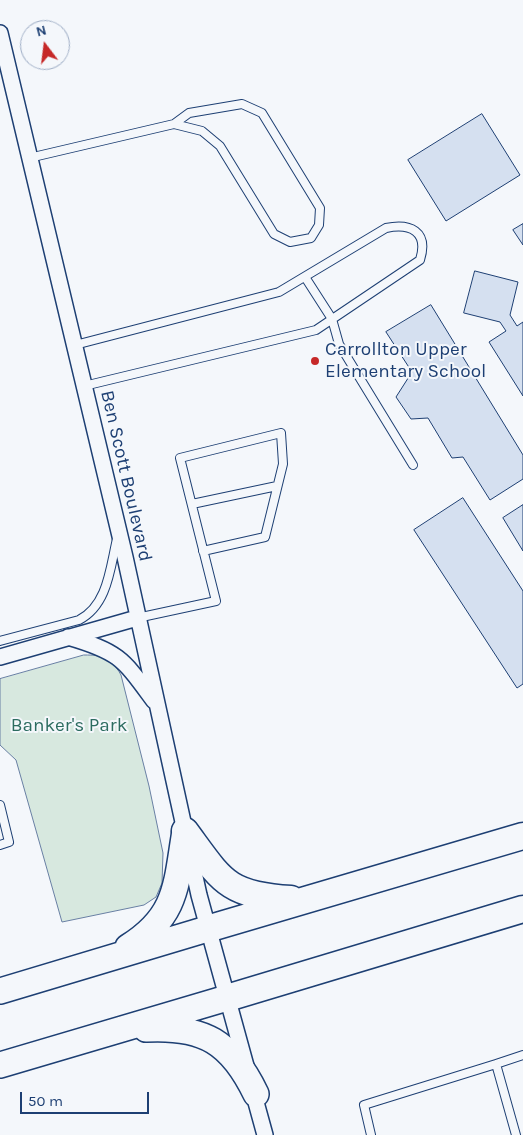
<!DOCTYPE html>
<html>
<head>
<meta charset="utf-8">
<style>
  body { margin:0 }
  #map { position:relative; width:523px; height:1135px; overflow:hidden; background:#f4f7fb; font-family:Karla,sans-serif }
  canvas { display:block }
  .north { position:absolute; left:20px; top:20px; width:50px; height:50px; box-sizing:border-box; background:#f4f7fb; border:1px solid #9eadc5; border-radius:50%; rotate:345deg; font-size:14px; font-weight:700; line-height:20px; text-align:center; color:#1d3f73 }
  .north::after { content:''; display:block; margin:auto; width:18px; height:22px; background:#c62828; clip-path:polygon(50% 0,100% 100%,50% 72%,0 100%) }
  .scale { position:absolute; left:20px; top:1092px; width:129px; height:22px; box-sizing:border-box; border:2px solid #1d3f73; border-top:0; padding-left:6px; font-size:15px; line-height:18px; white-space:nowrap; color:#1d3f73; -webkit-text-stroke:4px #f4f7fb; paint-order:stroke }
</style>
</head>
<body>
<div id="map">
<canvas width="523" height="1135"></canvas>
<div class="north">N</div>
<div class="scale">50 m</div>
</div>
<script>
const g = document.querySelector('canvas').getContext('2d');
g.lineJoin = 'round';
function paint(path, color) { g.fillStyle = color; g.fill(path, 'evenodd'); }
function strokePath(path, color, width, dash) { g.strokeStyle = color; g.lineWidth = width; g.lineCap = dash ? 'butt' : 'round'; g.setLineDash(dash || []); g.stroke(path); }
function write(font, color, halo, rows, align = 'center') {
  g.font = font + ' Karla,sans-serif'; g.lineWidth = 4; g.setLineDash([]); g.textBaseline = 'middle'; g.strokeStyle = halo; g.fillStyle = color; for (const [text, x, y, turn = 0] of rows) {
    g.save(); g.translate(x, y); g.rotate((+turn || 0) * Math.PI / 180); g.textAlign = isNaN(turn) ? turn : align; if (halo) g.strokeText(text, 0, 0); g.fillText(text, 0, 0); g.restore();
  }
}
const green = new Path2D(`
  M84 655C105 655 110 656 121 675L149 786 163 853 162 883 156 897 144 905 62 922 16 760 0 745V679Z`);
const building = new Path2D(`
  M482 114 520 175 446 221 408 160Z
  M523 224V245L513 230Z
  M475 271 518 282 510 315 517 326 523 322V396L489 342 506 331 500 322 464 313Z
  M431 305 523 455V479L490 500 463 457 452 458 428 418 411 419 396 397 412 372 386 332Z
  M463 498 523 591V684L517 688 414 530Z
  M523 505V551L503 518Z`);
const service = new Path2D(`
  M29 158 174 124 189 113 242 104 262 113 320 208 319 225 311 238 290 242 274 234 220 146 202 131 174 124
  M305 277 332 319 339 344 413 465
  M75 345 279 292 386 228C410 223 429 231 420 260L316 330 84 386
  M192 504 277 486
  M137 618 216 601 180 458 281 433 283 464 265 537 203 551
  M0 641 79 620C108 605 110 568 117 539
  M0 805 9 842 0 845
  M496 1064 523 1055
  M371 1135 364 1105 496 1064 516 1135`);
const minor = new Path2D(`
  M0 33 125 557 199 895 265 1135
  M68 637C120 652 123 659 154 701
  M0 657 137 618`);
const primary = new Path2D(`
  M128 947C178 916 176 884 185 831
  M0 991 207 929
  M146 1029C204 1026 231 1042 256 1094
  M0 1065 227 998`);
const trunk = new Path2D(`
  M185 831C222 881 226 895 291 899
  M207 929 523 836
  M227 998 523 909`);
const markers = [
  [315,361,5,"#c62828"]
];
const poiNames = [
  ["Carrollton Upper",325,350],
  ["Elementary School",325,372]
];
const streetNames = [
  ["Ben Scott Boulevard",126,476,77]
];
const parkNames = [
  ["Banker's Park",69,726]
];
paint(green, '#d7e8df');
strokePath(green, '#687fa3', 1);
paint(building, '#d5e0f0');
strokePath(building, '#1d3f73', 1);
strokePath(service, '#1d3f73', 10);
strokePath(minor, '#1d3f73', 18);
strokePath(primary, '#1d3f73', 28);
strokePath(trunk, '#1d3f73', 29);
strokePath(service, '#f4f7fb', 8);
strokePath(minor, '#f4f7fb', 15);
strokePath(primary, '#f4f7fb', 25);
strokePath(trunk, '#f4f7fb', 26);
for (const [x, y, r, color] of markers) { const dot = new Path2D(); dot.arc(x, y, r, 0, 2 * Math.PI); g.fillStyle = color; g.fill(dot); strokePath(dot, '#f4f7fb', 2); }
write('19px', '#1d3f73', '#f4f7fb', poiNames, 'left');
write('19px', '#1d3f73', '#f4f7fb', streetNames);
write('19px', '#2c6c60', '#f4f7fb', parkNames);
</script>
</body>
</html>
